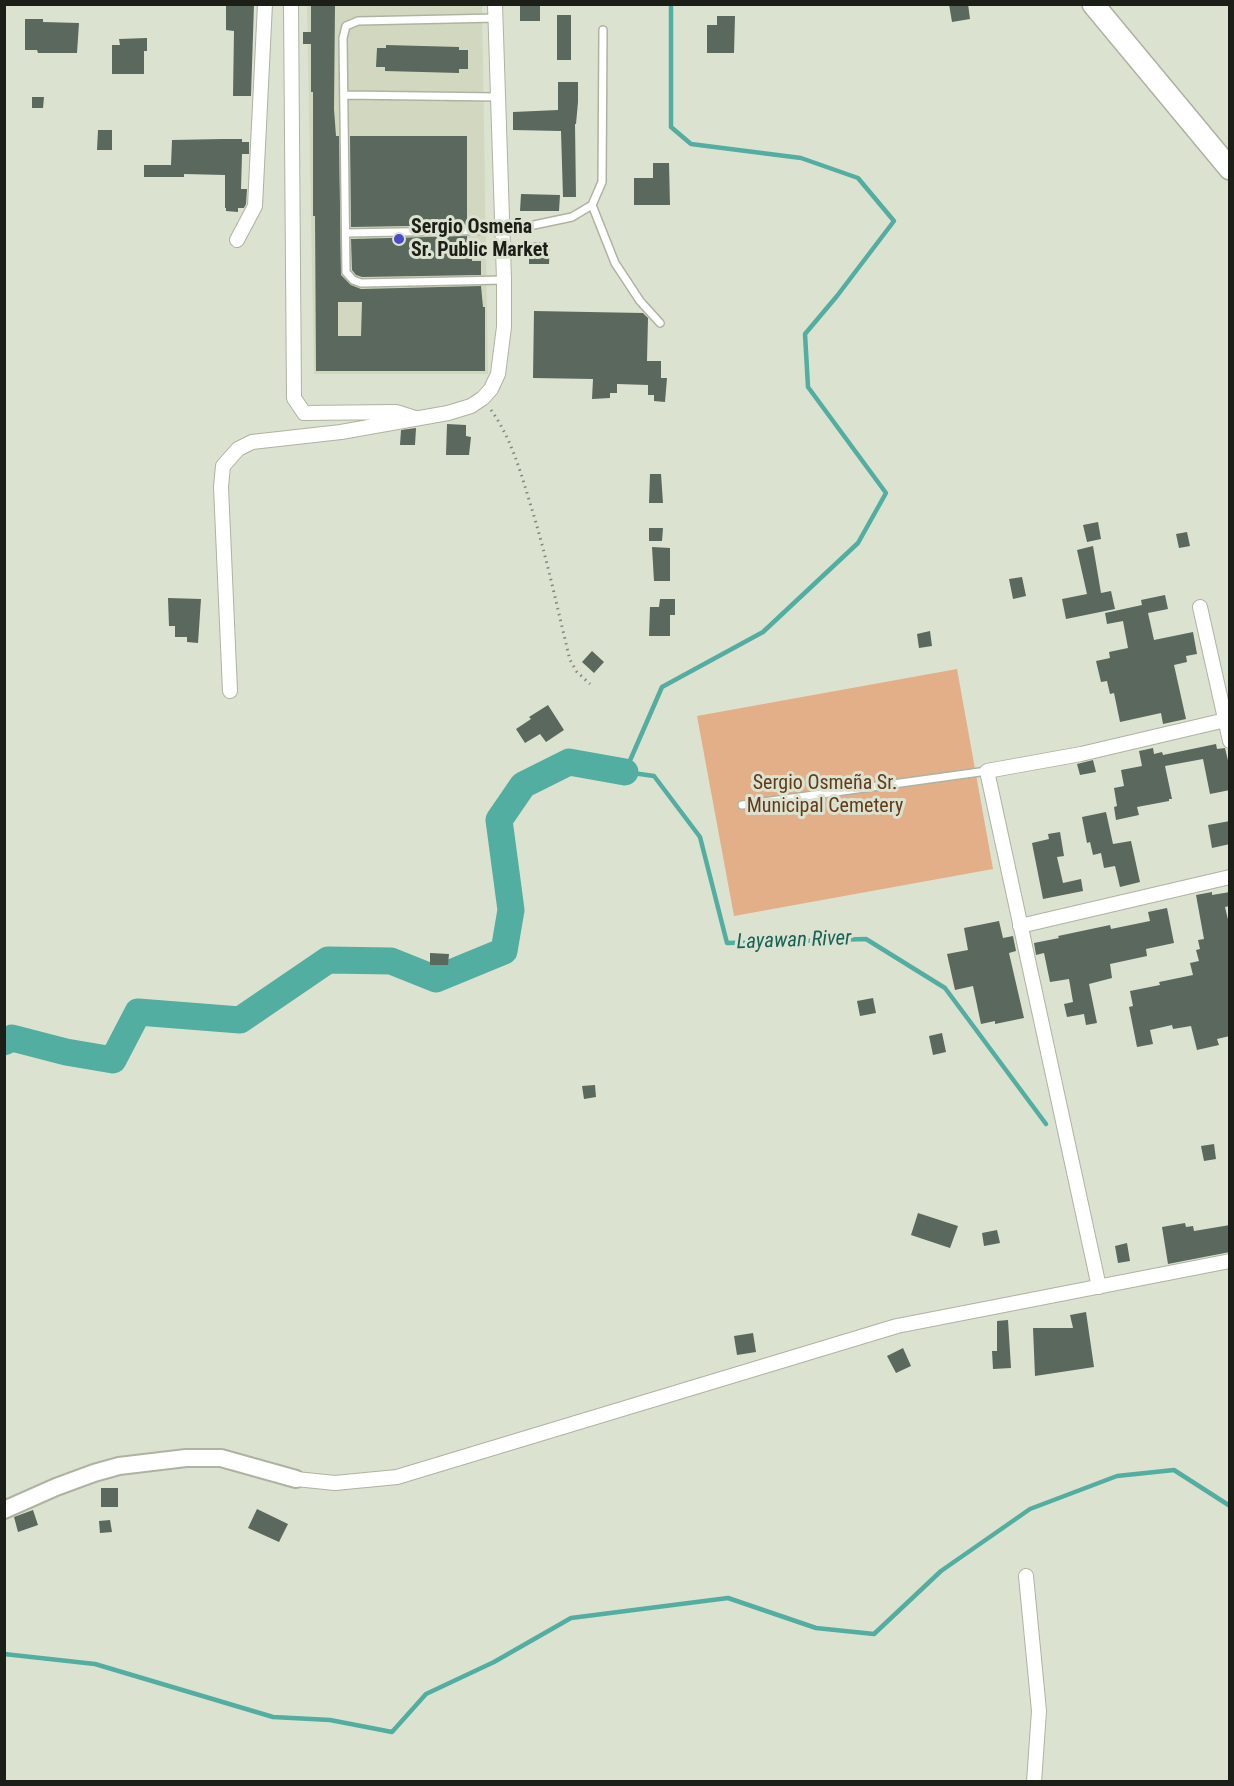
<!DOCTYPE html>
<html>
<head>
<meta charset="utf-8">
<style>
  body { margin:0 }
  #map { position:relative; width:1234px; height:1786px; overflow:hidden; background:#dce2d0; font-family:"Roboto Condensed",sans-serif }
  canvas { display:block }
  .frame { position:absolute; inset:0; border:6px solid #1c1e18; pointer-events:none }
</style>
</head>
<body>
<div id="map">
<canvas width="1234" height="1786"></canvas>
<div class="frame"></div>
</div>
<script>
const g = document.querySelector('canvas').getContext('2d');
g.lineJoin = 'round';
function paint(path, color) { g.fillStyle = color; g.fill(path, 'evenodd'); }
function strokePath(path, color, width, dash) { g.strokeStyle = color; g.lineWidth = width; g.lineCap = dash ? 'butt' : 'round'; g.setLineDash(dash || []); g.stroke(path); }
function write(font, color, halo, rows, align = 'center') {
  g.font = font + ' "Roboto Condensed",sans-serif'; g.lineWidth = 6; g.setLineDash([]); g.textBaseline = 'middle'; g.strokeStyle = halo; g.fillStyle = color; for (const [text, x, y, turn = 0] of rows) {
    g.save(); g.translate(x, y); g.rotate((+turn || 0) * Math.PI / 180); g.textAlign = isNaN(turn) ? turn : align; if (halo) g.strokeText(text, 0, 0); g.fillText(text, 0, 0); g.restore();
  }
}
const built = new Path2D(`
  M307 5H482L488 374H314Z`);
const green = new Path2D(`
  M957 669 993 869 734 916 697 716Z`);
const stream = new Path2D(`
  M671 4V127L691 144 801 158 858 178 894 221 837 296 805 334 808 387 886 493 858 543 763 632 662 687 625 772 654 776 700 837 727 943 866 939 945 988 1046 1124
  M4 1654 95 1664 273 1717 330 1720 392 1732 426 1694 494 1662 571 1618 728 1598 816 1628 874 1634 941 1571 1030 1509 1117 1476 1174 1470 1230 1506`);
const river = new Path2D(`
  M4 1042 12 1038 66 1052 113 1060 138 1012 240 1020 328 960 391 961 436 979 504 951 511 910 499 820 523 785 569 762 625 772`);
const building = new Path2D(`
  M226 4H254L251 96H233L234 31 226 30Z
  M311 4H335L334 109 336 136H339L341 275 351 285 361 289 481 286 483 307H485V371H316L315 216H313V92H311V44H303V32H311ZM338 302H362L361 336H338Z
  M520 4H540V21H520Z
  M949 4H968L970 19 952 22Z
  M557 15H571V60H557Z
  M717 16H735L734 53H707V25H717Z
  M25 19H43V22L79 23 77 53H38L37 50H25Z
  M147 38V51H144V74H112V45H120L119 39Z
  M386 45 459 47V50H468V69H459V73L385 71V67H376L377 48H386Z
  M558 82H578V102L576 124H575L576 197H563L561 131 513 130V112L558 110Z
  M32 97H44L43 108H32Z
  M98 130H112V150H97Z
  M350 136H467V225L351 227Z
  M223 139H242V142H249V154H242L241 189H247L246 204 244 208H238V212L226 211V208H225V175L184 174V177H144V165H171L172 140Z
  M653 163H669L670 205H634V178H653Z
  M521 194 560 195 559 211H520Z
  M467 236V240H472V261H481V275L362 277 356 275 352 270 351 239Z
  M529 242H550L549 264H529Z
  M534 311 643 313 648 318 647 361H661V378H667L665 402 654 401V395H648V385L617 384V393H610V398L592 399 593 379 533 378Z
  M447 424 466 425V436L471 437 469 455H446Z
  M416 428 415 445H400L401 430Z
  M650 474H661L663 503H649Z
  M1098 522 1101 539 1087 542 1083 525Z
  M649 528H663L662 541H649Z
  M1187 532 1190 546 1179 548 1176 534Z
  M1093 546 1101 593 1111 591 1115 609 1066 619 1062 599 1087 594 1077 550Z
  M652 547 670 548V581H654Z
  M1022 577 1026 596 1013 599 1009 579Z
  M1165 595 1168 609 1148 613 1154 640 1193 632 1197 654 1186 656 1187 662 1174 665 1186 719 1163 724 1161 713 1120 722 1114 693 1110 694 1107 681 1101 682 1096 661 1110 658 1109 652 1128 648 1123 621 1107 624 1105 613 1142 605 1141 600Z
  M168 598 201 599 198 643 187 642V637H175V626H169Z
  M660 599H675V615H670V636H649L650 607H659Z
  M930 631 932 646 919 648 917 634Z
  M592 651 604 662 594 673 582 662Z
  M548 705 564 730 546 742 540 734 525 743 516 729 531 719 529 717Z
  M1216 744 1217 749 1225 748 1230 769V790L1210 794 1203 759 1165 766 1172 799H1169V801L1137 807 1139 815 1116 820 1114 807 1117 806 1114 788 1124 786 1121 770 1142 766 1139 751 1153 748 1154 754 1162 752 1163 755Z
  M1093 760 1096 772 1080 775 1077 764Z
  M1106 812 1113 844 1131 841 1140 882 1120 887 1115 866 1104 868 1101 853 1093 855 1090 842 1087 843 1082 817Z
  M1230 821V844L1212 848 1208 825Z
  M1060 832 1064 856 1057 857 1063 883 1081 879 1083 891 1043 899 1032 843 1049 839 1048 834Z
  M1212 892V895L1230 892V906L1225 907 1230 928V1036L1217 1039 1219 1045 1197 1050 1191 1026 1173 1029 1172 1025 1150 1030 1153 1044 1137 1047 1129 1007 1133 1006 1130 991 1160 985 1159 982 1193 975 1190 963 1199 961 1196 950 1200 949 1198 940 1204 939 1196 895Z
  M1167 908 1174 943 1146 949 1147 956 1110 964 1112 978 1089 984 1097 1023 1086 1025 1084 1014 1067 1017 1064 1004 1073 1002 1069 979 1050 982 1044 953 1036 955 1034 943 1059 938 1058 936 1110 925 1111 929 1150 921 1148 912Z
  M999 921 1003 938 1013 936 1016 951 1009 953 1024 1018 995 1024V1021L981 1024 973 986 955 990 947 954 968 950 964 928Z
  M430 953 449 954 448 965H430Z
  M873 998 876 1013 860 1016 857 1001Z
  M942 1033 946 1052 933 1055 929 1036Z
  M595 1085 596 1097 584 1099 582 1086Z
  M1214 1144 1216 1159 1204 1161 1201 1146Z
  M918 1213 958 1226 950 1248 911 1235Z
  M1185 1223 1186 1227 1193 1226 1194 1231 1230 1225V1252L1168 1264 1162 1227Z
  M997 1230 1000 1243 984 1246 982 1233Z
  M1127 1243 1130 1261 1118 1263 1115 1246Z
  M1086 1312 1094 1367 1035 1376 1033 1328H1073L1070 1315Z
  M1008 1320 1011 1368 993 1369 992 1351H997V1321Z
  M753 1333 756 1352 737 1355 734 1336Z
  M903 1348 911 1366 896 1373 887 1356Z
  M101 1488H118V1507H101Z
  M257 1509 288 1524 279 1542 248 1528Z
  M33 1510 38 1525 18 1532 14 1517Z
  M110 1520 112 1532 100 1533 99 1521Z`);
const path = new Path2D(`
  M491 410C511 438 520 470 530 503 546 554 557 607 570 660L577 672 590 684`);
const service = new Path2D(`
  M496 18 358 21 346 26 343 38 346 272 353 280 361 283 504 280
  M344 95 498 97
  M592 205 615 263 640 301 660 323
  M503 226 534 225 572 217 592 205 602 182 603 30
  M347 233 503 230
  M742 805 987 771`);
const minor = new Path2D(`
  M291 4 294 398 304 413 396 412 415 418
  M237 240 255 206 265 4
  M1200 607 1230 741
  M230 691 221 487 223 466 238 449 252 442 341 432 448 413 471 406 483 398 491 389 498 374 504 327V280L495 4
  M1020 926 1230 877
  M1099 1287 987 771 1081 754 1230 719
  M296 1479 335 1483 397 1477 897 1326 1230 1261
  M1026 1576 1039 1711 1034 1782`);
const tertiary = new Path2D(`
  M4 1510 56 1487 94 1473 119 1466 186 1458H221L296 1479`);
const trunk = new Path2D(`
  M1093 4 1230 169`);
const markers = [
  [399,239,6,"#494cc2"]
];
const poiNames = [
  ["Sergio Osmeña",411,228],
  ["Sr. Public Market",411,251]
];
const parkNames = [
  ["Sergio Osmeña Sr.",825,784],
  ["Municipal Cemetery",825,807]
];
const waterNames = [
  ["Layawan River",794,941,-2]
];
paint(built, '#d1d8bf');
paint(green, '#e2af88');
strokePath(stream, '#52aea0', 4.5);
strokePath(river, '#52aea0', 27);
paint(building, '#5a685d');
strokePath(service, '#aeb3a1', 10);
strokePath(minor, '#aeb3a1', 16);
strokePath(tertiary, '#aeb3a1', 20);
strokePath(trunk, '#aeb3a1', 24);
strokePath(path, '#83877b', 3, [1.5, 4.5]);
strokePath(service, '#fff', 7);
strokePath(minor, '#fff', 14);
strokePath(tertiary, '#fff', 16);
strokePath(trunk, '#fff', 21);
for (const [x, y, r, color] of markers) { const dot = new Path2D(); dot.arc(x, y, r, 0, 2 * Math.PI); g.fillStyle = color; g.fill(dot); strokePath(dot, '#dce2d0', 2); }
write('bold 20px', '#1c1e18', '#dce2d0', poiNames, 'left');
write('20px', '#623b1a', '#dce2d0', parkNames);
write('italic 21px', '#176259', '#dce2d0', waterNames);
</script>
</body>
</html>
